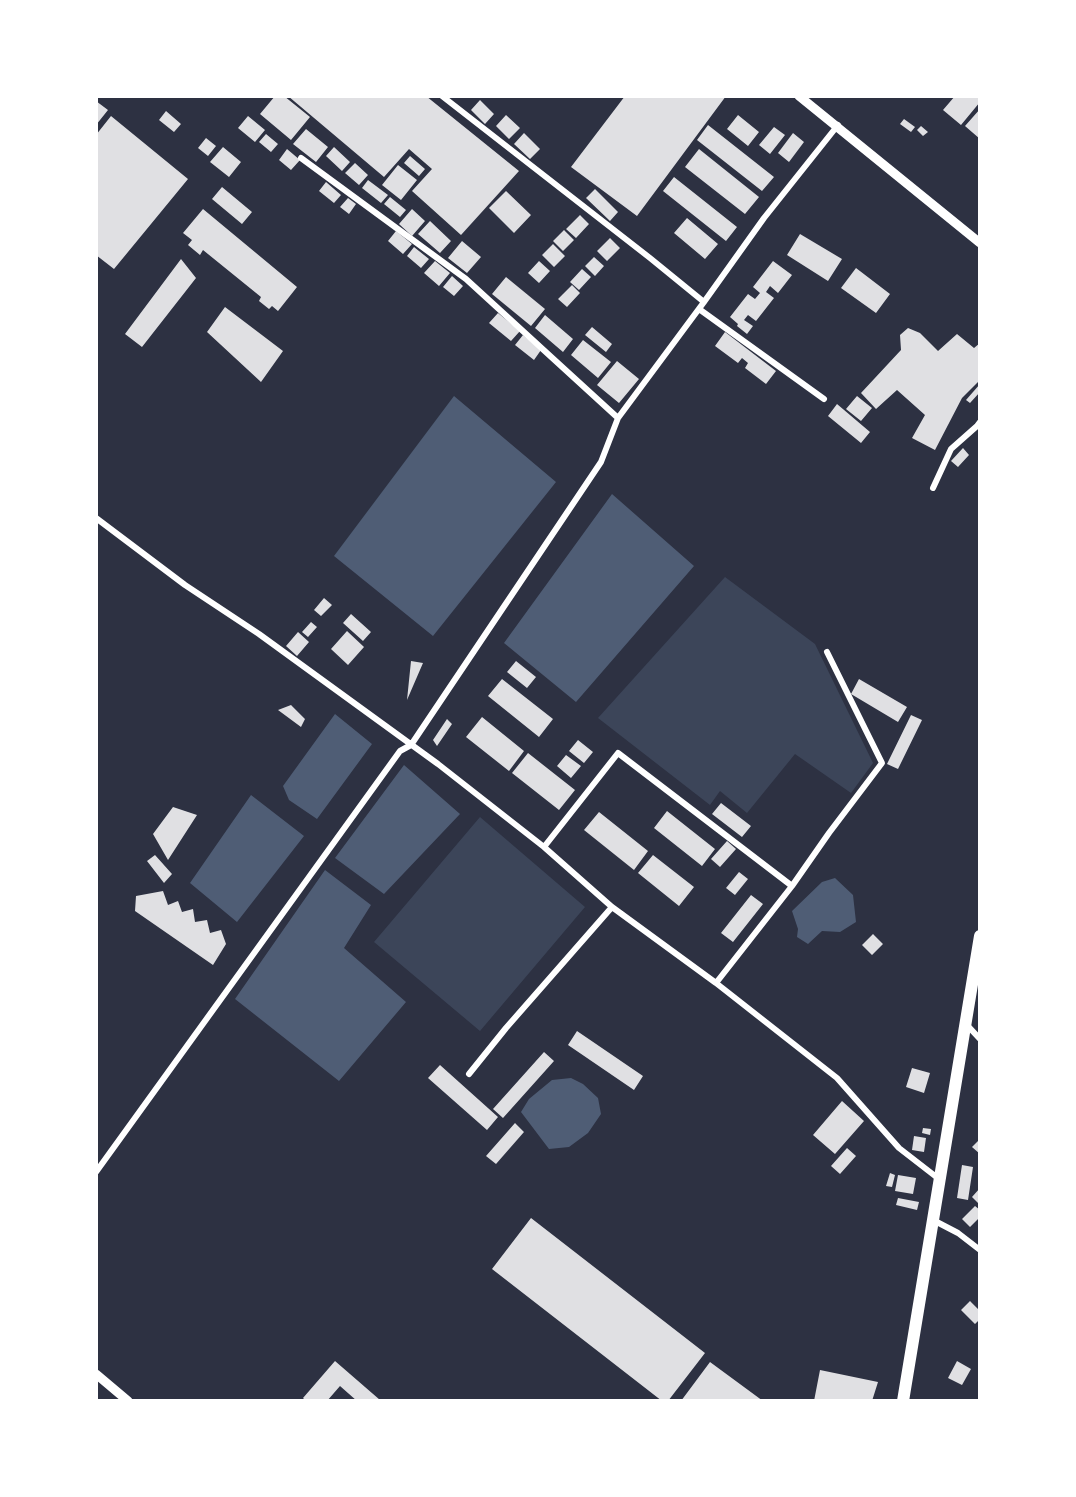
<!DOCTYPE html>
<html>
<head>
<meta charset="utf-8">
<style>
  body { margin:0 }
  #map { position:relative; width:1076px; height:1497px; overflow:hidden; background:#2d3142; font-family:"Archivo Narrow",sans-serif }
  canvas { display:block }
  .frame { position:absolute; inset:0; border:98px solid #fff; pointer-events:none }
</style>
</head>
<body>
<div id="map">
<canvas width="1076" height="1497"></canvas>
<div class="frame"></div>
</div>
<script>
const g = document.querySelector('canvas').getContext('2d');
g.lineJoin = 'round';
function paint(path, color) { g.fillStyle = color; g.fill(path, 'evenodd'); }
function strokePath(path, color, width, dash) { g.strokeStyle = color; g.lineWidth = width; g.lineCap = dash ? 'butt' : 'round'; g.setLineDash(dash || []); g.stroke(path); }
const green = new Path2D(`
  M725 577 815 644 873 763 851 793 795 754 747 813 720 791 710 805 598 718Z
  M480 817 585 907 480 1031 374 942Z`);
const water = new Path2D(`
  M454 396 556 482 433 636 334 556Z
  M612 494 694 566 576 702 504 643Z
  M335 714 372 744 317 819 289 800 283 786Z
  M404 765 460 814 384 894 335 858Z
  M251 795 304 836 237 922 190 883Z
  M325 870 371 905 344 948 406 1002 339 1081 235 999Z
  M835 878 853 895 856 922 840 932 822 931 808 944 797 937 798 929 792 911 822 882Z
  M571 1078 583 1084 598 1098 601 1114 588 1133 569 1147 549 1149 521 1112 529 1099 552 1080Z`);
const building = new Path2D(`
  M275 96H284L310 117 291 140 260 114Z
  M288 96H426L519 171 461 235 412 191 432 169 409 149 384 177Z
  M625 96H726L637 216 571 167Z
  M955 96H980V102L961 125 943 110Z
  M480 100 494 114 485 124 471 110Z
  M96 101 108 110 96 125Z
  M980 109V139L965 126Z
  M166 111 181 124 174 132 159 120Z
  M506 115 520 128 509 139 496 126Z
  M738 115 759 132 748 146 727 129Z
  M111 116 188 179 114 269 96 255V135Z
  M248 116 265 130 255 142 238 128Z
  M904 119 915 127 911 132 900 124Z
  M708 125 774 177 762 191 697 140Z
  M921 126 928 132 923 136 917 130Z
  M774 127 785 135 770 154 759 145Z
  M306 129 328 147 316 162 293 144Z
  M524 133 540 149 530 159 514 144Z
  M793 133 804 142 789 162 778 153Z
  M266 134 278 144 271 152 259 142Z
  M206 138 216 146 208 156 198 148Z
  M223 147 241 162 229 177 210 162Z
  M334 147 350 162 342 171 326 156Z
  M287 149 300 160 291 170 279 160Z
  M699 149 759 197 745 214 685 167Z
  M410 156 425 169 419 176 404 163Z
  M355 163 368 175 359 185 345 173Z
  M398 165 417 180 401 200 382 185Z
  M674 177 737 227 726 241 663 191Z
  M368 180 388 195 381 203 362 188Z
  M326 182 341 195 334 203 319 191Z
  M222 187 252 212 242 224 212 199Z
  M595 189 618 212 610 221 586 198Z
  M506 191 531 215 514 233 489 208Z
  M390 197 406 210 400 217 384 204Z
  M348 198 356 204 349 214 340 207Z
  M203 209 297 287 278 311 272 306 269 309 259 301 261 297 203 250 200 255 188 245 192 240 183 233Z
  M412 209 425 221 412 236 399 224Z
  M580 215 589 224 576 238 566 229Z
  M687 218 718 244 705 259 674 233Z
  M430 221 451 241 440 253 418 234Z
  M564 230 574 240 563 251 553 241Z
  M396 231 412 244 403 254 388 241Z
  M800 234 842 259 828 281 787 255Z
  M610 238 620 248 607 261 597 251Z
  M462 241 481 257 467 273 448 258Z
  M553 244 565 256 554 267 542 255Z
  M414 247 429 259 421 268 407 256Z
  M594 257 604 266 595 276 585 266Z
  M181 259 196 278 142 347 125 334Z
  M435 261 450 273 439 286 424 273Z
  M539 261 550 271 539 283 528 273Z
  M773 261 792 275 778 293 770 286 766 292 774 298 756 321 748 315 744 320 753 326 747 334 737 326 738 324 730 317 748 294 755 299 760 293 753 287Z
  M856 268 890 294 876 313 841 288Z
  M582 269 591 277 579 290 570 282Z
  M452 276 463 286 454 296 443 287Z
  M506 277 545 309 531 326 492 294Z
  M572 285 580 293 567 307 558 299Z
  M225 307 283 351 261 382 207 332Z
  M498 313 520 331 511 341 489 323Z
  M545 315 573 339 563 352 535 328Z
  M592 327 612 344 606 352 585 335Z
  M908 328 920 333 938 351 957 334 974 348 980 343V380L962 398 935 450 912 438 925 415 897 390 876 409 861 393 901 350 900 335Z
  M725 332 776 371 766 384 745 368 748 363 742 358 738 363 715 346Z
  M523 335 541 350 534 360 515 345Z
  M583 340 611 362 598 378 571 355Z
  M617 361 639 379 619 403 597 385Z
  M980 384V392L970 403 966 400Z
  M857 396 872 408 861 421 846 409Z
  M837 404 870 432 861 443 828 416Z
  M963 448 969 455 958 467 951 461Z
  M324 598 332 605 321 616 314 610Z
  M351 614 371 632 363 641 343 623Z
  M311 622 317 627 308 637 302 632Z
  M347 631 364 647 348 665 331 649Z
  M298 632 309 642 297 656 286 646Z
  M411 661 423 663 407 700Z
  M516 661 536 677 527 688 507 672Z
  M502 679 553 719 539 737 488 696Z
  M859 679 907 707 898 722 851 694Z
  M291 705 305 719 301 727 278 710Z
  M911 715 922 720 898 769 887 764Z
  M482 717 524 751 509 771 466 737Z
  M447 719 452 724 437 746 433 740Z
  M578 740 593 752 584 763 569 751Z
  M528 753 575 790 559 810 512 773Z
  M566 755 581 766 571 778 557 766Z
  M721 803 751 826 742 837 712 814Z
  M173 807 197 815 168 860 153 834Z
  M667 811 715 849 702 866 654 828Z
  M599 812 648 851 634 870 584 830Z
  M727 841 736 849 720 867 711 859Z
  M155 855 172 874 164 883 147 861Z
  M653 855 694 887 679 906 638 873Z
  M739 872 748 879 735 895 726 888Z
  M163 891 168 905 178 901 182 912 193 909 195 922 207 920 210 933 221 930 226 944 213 965 135 911 136 896Z
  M751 895 763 904 733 942 721 933Z
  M873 934 883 944 872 955 862 945Z
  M577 1031 643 1076 634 1090 568 1045Z
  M544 1052 554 1061 503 1118 493 1109Z
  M440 1065 498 1117 487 1130 428 1078Z
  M912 1068 930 1073 924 1093 906 1087Z
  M842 1101 864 1121 835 1154 813 1135Z
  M515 1123 524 1132 496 1164 486 1156Z
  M923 1128 931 1129 930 1135 922 1133Z
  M914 1136 926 1138 924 1152 912 1150Z
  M980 1139V1154L972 1147Z
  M847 1148 856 1156 840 1174 831 1166Z
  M962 1165 973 1167 968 1200 957 1198Z
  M890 1173 895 1175 892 1187 886 1186Z
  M898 1175 916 1178 913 1194 895 1191Z
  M980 1188V1205L972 1197Z
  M898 1198 919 1202 917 1210 896 1205Z
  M975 1206 980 1210V1217L970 1227 962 1219Z
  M531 1218 705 1353 668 1401H662L492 1269Z
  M970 1301 980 1311V1319L975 1324 961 1310Z
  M335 1361 380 1400 379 1401H357L340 1386 327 1401H306L303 1398Z
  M957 1361 971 1369 962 1385 948 1378Z
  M710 1362 763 1401H681Z
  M820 1370 878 1382 872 1401H814Z`);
const minor = new Path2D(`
  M442 96 650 258 704 302
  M301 158 466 279 618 418 704 302 764 218 838 125
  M699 309 824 399
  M933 488 951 449 977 426 980 422
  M96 518 185 585 259 634 438 764 544 847 612 907 716 983 837 1078 899 1148 939 1179
  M544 847 618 753 792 886
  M716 983 792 886 829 833 882 763 827 652
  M966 1024 980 1039
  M469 1074 506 1028 612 907
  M96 1172 400 751 411 745 601 462 618 418
  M933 1220 958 1233 980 1250`);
const tertiary = new Path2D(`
  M799 96 980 243
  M96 1374 128 1401`);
const trunk = new Path2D(`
  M903 1401 980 936`);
paint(green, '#3c4559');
paint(water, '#4f5d75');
paint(building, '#e0e0e3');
strokePath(minor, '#fff', 6);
strokePath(tertiary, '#fff', 9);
strokePath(trunk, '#fff', 12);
</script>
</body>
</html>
